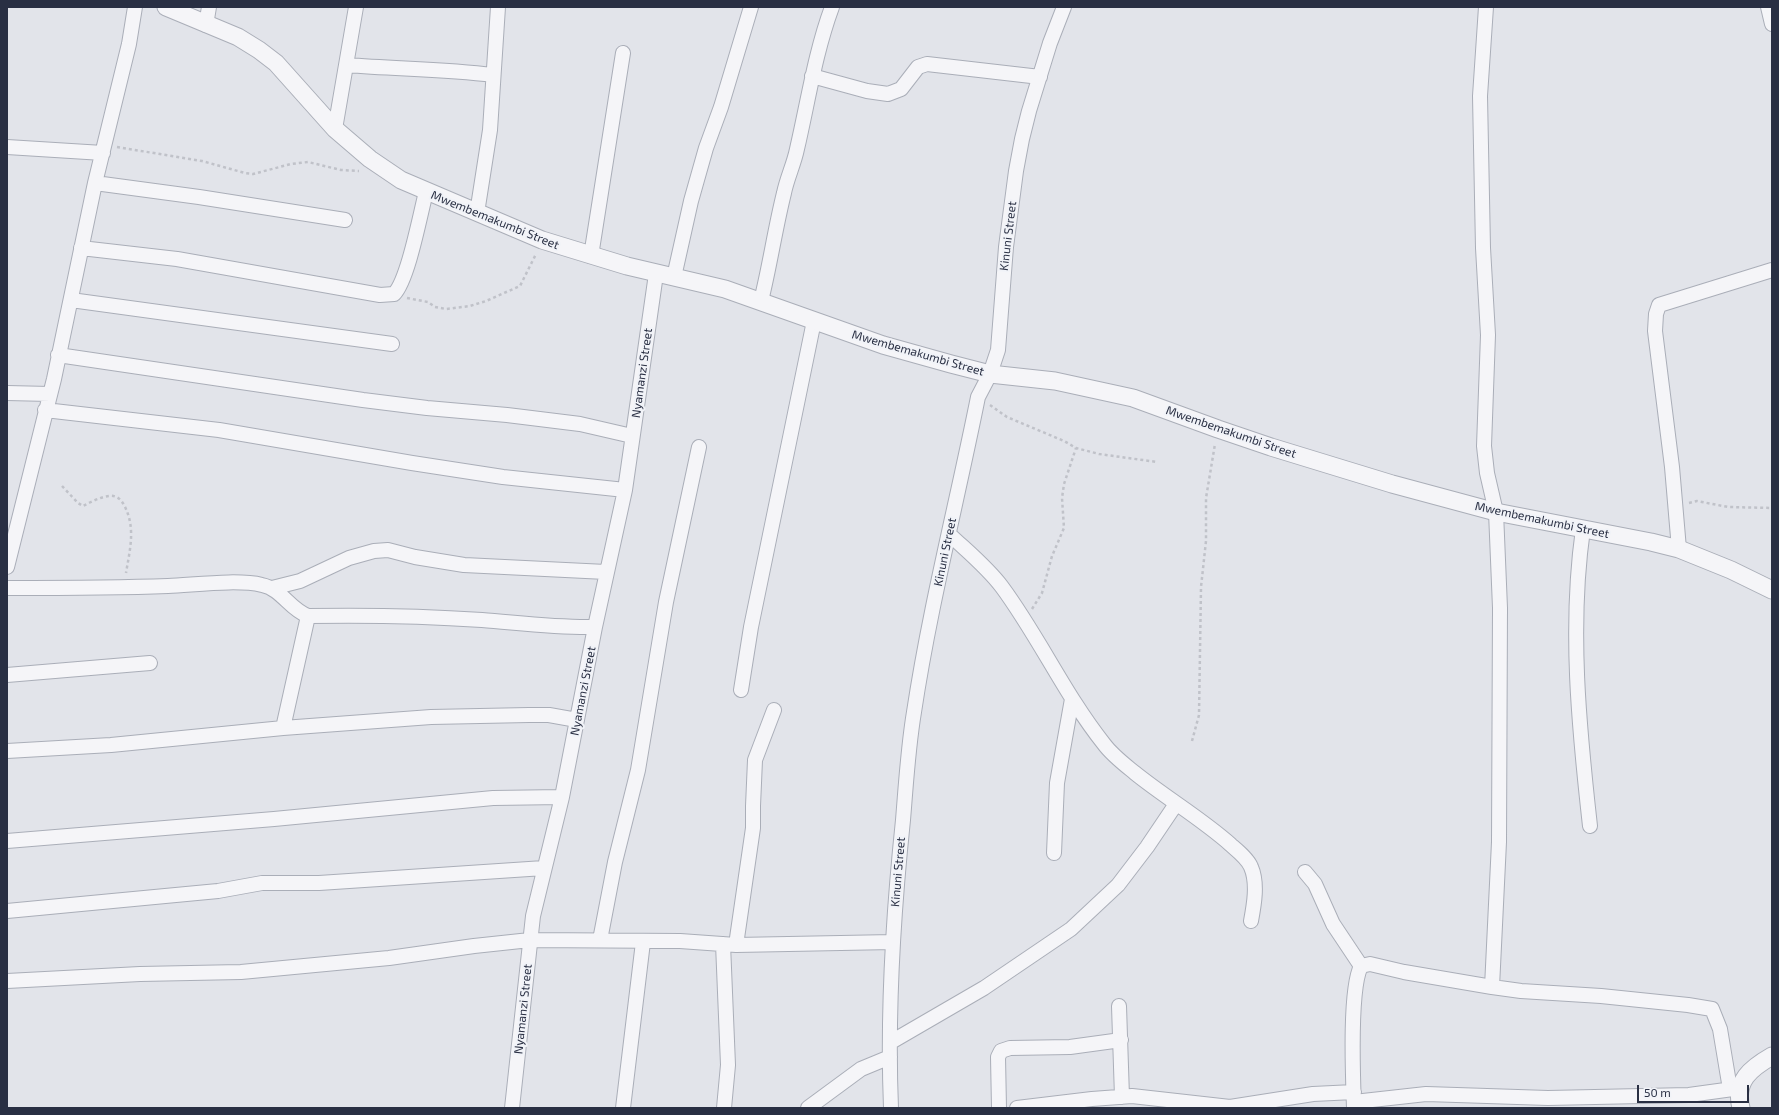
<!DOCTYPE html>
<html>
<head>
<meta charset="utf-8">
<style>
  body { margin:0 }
  #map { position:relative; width:1779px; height:1115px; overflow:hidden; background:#e2e4ea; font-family:"Exo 2",sans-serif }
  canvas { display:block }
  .frame { position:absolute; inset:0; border:8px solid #292f43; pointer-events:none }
  .scale { position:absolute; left:1637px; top:1085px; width:112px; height:18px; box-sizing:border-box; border:2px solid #292f43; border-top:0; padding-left:5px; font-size:12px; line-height:14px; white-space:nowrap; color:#292f43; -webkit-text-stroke:3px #f1f3f8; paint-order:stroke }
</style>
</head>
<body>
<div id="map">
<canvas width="1779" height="1115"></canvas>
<div class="frame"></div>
<div class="scale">50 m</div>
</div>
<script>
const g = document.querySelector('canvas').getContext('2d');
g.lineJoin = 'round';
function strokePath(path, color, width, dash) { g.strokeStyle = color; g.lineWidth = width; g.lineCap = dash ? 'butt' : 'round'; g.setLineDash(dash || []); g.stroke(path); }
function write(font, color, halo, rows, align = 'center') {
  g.font = font + ' "Exo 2",sans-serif'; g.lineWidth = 4; g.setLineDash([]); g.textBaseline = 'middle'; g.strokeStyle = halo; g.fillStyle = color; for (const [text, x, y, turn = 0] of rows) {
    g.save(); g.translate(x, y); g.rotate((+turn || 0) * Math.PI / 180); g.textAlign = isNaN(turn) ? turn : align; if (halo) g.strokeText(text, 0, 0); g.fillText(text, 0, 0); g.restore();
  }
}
const path = new Path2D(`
  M117 147 202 161 245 173 253 174 291 164 308 162 341 170 359 171
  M407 298 428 302 435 307 446 309 470 306 486 301 520 286 536 254
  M990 405 1007 417 1064 441 1076 448 1099 454 1157 462
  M62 486 78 503 83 506C91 502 100 497 109 496 116 495 121 499 124 505 136 527 130 549 126 573
  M1689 503 1697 501 1728 507 1772 508
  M1032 609 1042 593 1052 556 1064 528 1062 498 1064 484 1076 448
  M1192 741 1199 715 1201 587 1206 541V498L1215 444`);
const minor = new Path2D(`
  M1486 7 1480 96 1483 248 1488 335 1484 446 1487 473 1496 512 1500 608 1499 842 1492 987
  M1768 7 1772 24
  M206 25 209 7
  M347 65C396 69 444 69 493 75
  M812 76 867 91 888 94 901 89 918 67 927 64 1040 77
  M335 129 356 7
  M7 147 103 153
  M95 183 199 197 345 220
  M477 213 490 130 498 7
  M81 248 177 259 380 295 394 294C408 280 420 215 426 192
  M591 256 623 53
  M674 277 691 201 706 148 721 107 751 7
  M71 300 392 344
  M761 301C770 265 775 229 784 193 787 178 794 164 797 149 808 102 815 53 832 7
  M58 355 363 400 427 408 507 415 580 424 632 436
  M7 393 50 394
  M45 410 219 430 412 463 503 477 625 490
  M1583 529C1569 627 1579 728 1590 826
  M949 534C967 551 987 567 1002 587 1039 637 1065 695 1104 744 1112 755 1124 764 1135 773 1166 798 1202 819 1231 845 1238 851 1248 859 1251 867 1258 883 1254 905 1251 921
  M1679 549 1672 467 1655 331 1656 314 1659 305 1772 270
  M7 567 54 379 95 183 129 44 135 7
  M7 588C61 588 114 588 168 586 194 585 237 579 262 585 282 589 289 609 308 616 366 615 424 616 482 620 520 623 557 628 595 627
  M272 588 300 581 349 558 374 551 388 550 415 557 464 565 606 572
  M7 675 150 663
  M741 690 751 627 814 321
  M283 728 308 616
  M7 751 111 745 283 728 431 717 529 715H549L577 720
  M7 841 274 819 493 798 562 797
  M1054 853 1057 783 1072 699
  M1305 872 1315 884 1333 924 1361 966
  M7 911 218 891 262 883H319L544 868
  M600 940 615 862 638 770 666 602 699 447
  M723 944 728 1065 724 1108
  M736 945 753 828V806L755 760 774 710
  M7 981 140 974 241 972 389 958 474 946 530 940 680 941 736 945 893 942
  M1119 1006 1122 1097
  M891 1042 984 988 1071 929 1118 885 1147 847 1176 804
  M1354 1102 1426 1094 1548 1098 1689 1095 1740 1088
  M512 1108 533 916 562 797 595 627 625 490 656 274
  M623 1108 643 942
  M808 1108 861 1069 890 1057
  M891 1108C887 1012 893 916 903 820 906 784 908 748 914 712 930 606 957 502 978 397L990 374 998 350 1006 247 1016 171 1022 139 1029 111 1050 43 1064 7
  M999 1108 998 1057 1001 1051 1010 1048 1070 1047 1121 1040
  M1017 1108 1092 1099 1132 1096 1230 1107 1313 1094 1354 1092
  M1354 1108C1353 1078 1349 990 1361 966L1370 964 1404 972 1492 987 1521 991 1601 996 1688 1005 1712 1009 1720 1029 1730 1089`);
const tertiary = new Path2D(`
  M166 7 238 37 259 50 276 63 335 129 370 159 401 180 542 240 627 266 725 289 883 345 951 364 990 374 1055 381 1133 398 1218 429 1271 447 1392 484 1496 512 1651 542 1679 549 1731 570 1772 590
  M1741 1108C1734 1081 1751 1068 1772 1056`);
const streetNames = [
  ["Mwembemakumbi Street",495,220,22],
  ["Kinuni Street",1008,236,-83],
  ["Mwembemakumbi Street",918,353,16],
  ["Nyamanzi Street",642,373,-82],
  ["Mwembemakumbi Street",1231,432,19],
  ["Mwembemakumbi Street",1542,520,12],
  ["Kinuni Street",945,552,-78],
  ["Nyamanzi Street",583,691,-79],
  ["Kinuni Street",898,872,-85],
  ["Nyamanzi Street",523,1009,-84]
];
strokePath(minor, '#aaaeb8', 16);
strokePath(tertiary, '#aaaeb8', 19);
strokePath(path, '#c0c2c9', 2.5, [3, 3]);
strokePath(minor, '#f5f5f8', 14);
strokePath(tertiary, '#f5f5f8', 17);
write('12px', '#292f43', '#f1f3f8', streetNames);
</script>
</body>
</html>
